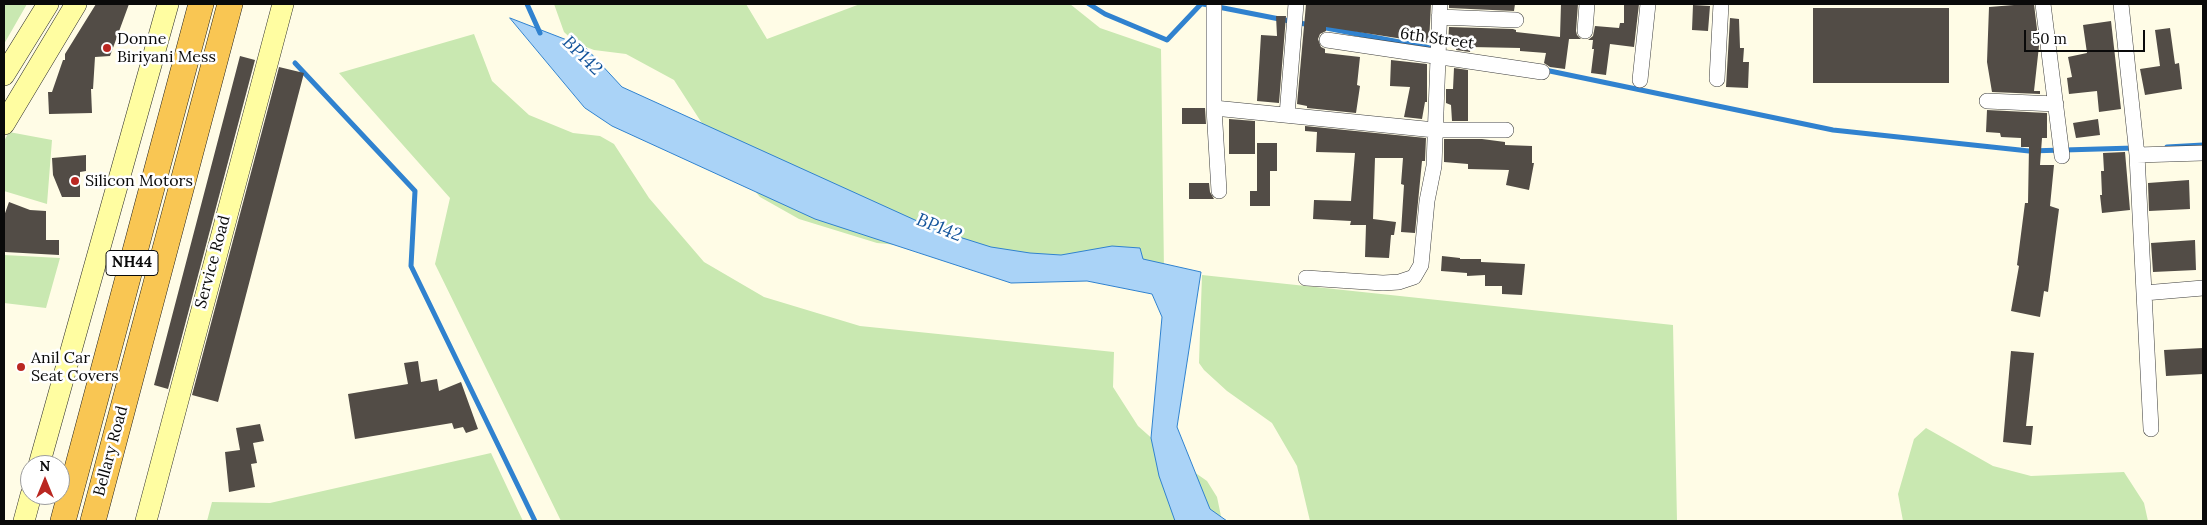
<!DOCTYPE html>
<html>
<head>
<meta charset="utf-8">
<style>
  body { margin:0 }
  #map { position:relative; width:2207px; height:525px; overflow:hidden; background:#fffce6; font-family:Lora,serif }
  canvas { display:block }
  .frame { position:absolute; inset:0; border:5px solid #0a0a0a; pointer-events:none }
  .north { position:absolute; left:20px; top:455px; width:50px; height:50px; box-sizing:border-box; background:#fff; border:1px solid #9d9d9d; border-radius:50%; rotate:0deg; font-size:14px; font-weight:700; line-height:20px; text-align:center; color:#0a0a0a }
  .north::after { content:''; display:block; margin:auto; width:18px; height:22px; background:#ba2721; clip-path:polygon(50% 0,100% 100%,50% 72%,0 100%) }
  .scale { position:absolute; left:2024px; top:30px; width:121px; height:22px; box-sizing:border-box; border:2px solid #0a0a0a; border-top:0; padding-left:6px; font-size:15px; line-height:18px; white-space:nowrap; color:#0a0a0a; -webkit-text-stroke:4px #fff; paint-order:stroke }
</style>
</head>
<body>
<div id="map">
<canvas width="2207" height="525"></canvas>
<div class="frame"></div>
<div class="north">N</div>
<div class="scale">50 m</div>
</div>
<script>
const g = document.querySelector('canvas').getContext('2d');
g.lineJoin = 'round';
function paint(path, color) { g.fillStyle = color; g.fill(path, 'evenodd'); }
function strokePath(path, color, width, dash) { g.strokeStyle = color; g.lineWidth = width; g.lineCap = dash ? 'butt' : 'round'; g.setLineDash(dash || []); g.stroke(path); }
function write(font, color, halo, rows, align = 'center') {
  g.font = font + ' Lora,serif'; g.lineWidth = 5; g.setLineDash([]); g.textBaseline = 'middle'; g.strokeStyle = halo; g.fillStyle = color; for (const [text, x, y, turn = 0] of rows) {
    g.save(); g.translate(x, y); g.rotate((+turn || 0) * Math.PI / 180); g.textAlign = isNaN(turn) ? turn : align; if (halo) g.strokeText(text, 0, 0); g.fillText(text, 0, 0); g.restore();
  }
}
const green = new Path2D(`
  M4 4H27L4 44Z
  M554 4H746L767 39 860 4H1070L1100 28 1161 49 1164 271 877 243 799 219 760 197 718 148 674 80 626 54 594 50 576 43 564 32Z
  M474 34 492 81 529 115 573 133 600 136 614 144 649 198 704 262 764 297 860 326 1114 352 1113 387 1138 426 1174 458 1207 481 1217 497 1222 521H561L435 264 450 198 339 73Z
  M9 132 52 140 47 204 4 191V141Z
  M4 255 60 258 46 308 4 303Z
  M1202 275 1673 325 1677 521H1310L1297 466 1272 423 1227 391 1204 370 1199 363Z
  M1926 428 1993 466 2031 476 2124 472 2144 503 2148 521H1903L1898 494 1914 439Z
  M491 453 523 521H207L212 502 270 503Z`);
const water = new Path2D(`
  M510 18 585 47 622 87 937 230 991 247 1030 253 1061 255 1112 246 1140 248 1143 259 1201 272 1177 427 1210 509 1227 521H1175L1159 476 1151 438 1162 317 1152 294 1087 281 1011 283 815 219 612 126 585 108Z`);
const stream = new Path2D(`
  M527 4 540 33
  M1089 4 1105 14 1167 40 1201 4
  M1203 4 1310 25
  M1321 27 1436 49
  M295 63 415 191 411 266 535 521
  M1545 70 1833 130 2029 151 2134 148
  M2167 147 2203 145`);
const building = new Path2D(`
  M96 4H129L110 56 95 57 93 89H91L92 113 49 114 48 92H52L63 60H65V54Z
  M1306 4H1431L1429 43 1326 27V31L1320 34 1318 39 1321 47 1325 49V53L1360 57 1357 85 1360 86 1356 113 1307 108V106L1297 104Z
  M1449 4H1515L1514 11 1449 8Z
  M1561 4H1578L1576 31 1577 35 1581 39H1569L1565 69 1550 67 1544 63 1546 53 1520 51V48L1471 47 1470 52 1456 50 1457 45H1448L1449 27 1513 29 1516 30V32L1560 37Z
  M1624 4H1639L1634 47 1610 44 1606 75 1591 73 1594 49H1592L1593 40H1588L1593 36 1595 26 1619 28 1620 23H1624Z
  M2014 4H2034L2039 46 2034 91H2040V94L1992 92 1987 62 1989 7 2014 5Z
  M1693 5 1710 6 1708 31 1692 30Z
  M1813 8H1949V83H1813Z
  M1276 16H1286L1279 103 1257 101 1261 35 1277 36Z
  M1730 18 1739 19 1740 48H1744L1743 62H1749L1748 88 1726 87Z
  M2111 21 2121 109 2099 112 2097 91 2069 94 2067 78 2072 77 2068 57 2087 53 2083 25Z
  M2170 28 2175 64 2179 63 2182 89 2145 95 2140 69 2160 66 2155 30Z
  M240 56 255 60 168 389 154 385Z
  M1391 60 1427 64V102H1425L1422 119 1404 117 1410 87 1390 86Z
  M279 67 304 73 218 402 192 395Z
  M1454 68 1468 70V121H1452L1451 105 1446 103V89H1453Z
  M1182 108H1205L1206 124H1182Z
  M1987 110 2047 113V138H2042L2040 165H2054L2050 206 2059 209 2048 292 2044 291 2040 317 2011 311 2019 266 2017 265 2025 203H2028L2029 147H2021V138L2001 137 2000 133 1986 132Z
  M1229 119 1255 121V154H1229Z
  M2098 119 2100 135 2076 138 2073 123Z
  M1305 126 1426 138 1425 161H1422L1415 233 1401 232 1404 185 1401 184 1403 158H1375L1373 219 1396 222 1394 235H1391L1389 258 1365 257 1366 225H1350L1351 221 1313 219 1314 200 1351 201 1355 153 1316 152 1317 132 1305 131Z
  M1444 139H1482L1505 142V145L1532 146V163H1534L1529 190 1506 185 1509 170 1468 169V164L1444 162Z
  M1257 143H1277V171H1270V206H1250V191H1257Z
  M2125 152 2130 210 2102 213 2100 195H2102L2101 171H2104L2103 153Z
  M86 155V171L80 172V197H62L53 175 52 158Z
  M2189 180 2190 209 2149 211 2148 183Z
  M1189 183H1209L1210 192 1214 199H1189Z
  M9 202 30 210 46 211V240H59V255L5 252 4 216Z
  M2195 240 2196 270 2153 272 2151 243Z
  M1442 256 1460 258V259H1481V262L1525 264 1522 295 1502 294V286H1485V275L1467 276V273L1441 271Z
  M2203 348V374L2166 376 2164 350Z
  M2011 351 2034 353 2026 426H2033L2031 445 2003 442Z
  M418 361 421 382 437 379 439 391 461 382 478 429 466 433 463 427 454 429 452 423 355 439 348 394 408 384 404 363Z
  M260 424 264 441 253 443 257 463 251 464 255 487 229 492 225 452 240 450 236 428Z`);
const minor = new Path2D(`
  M1214 4V108L1219 191
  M2043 4 2062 156
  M2121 4 2137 155 2144 293 2203 288
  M1439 17 1516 20
  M1585 31 1587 4
  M1327 40 1542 72
  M1717 79 1721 4
  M1640 80 1648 4
  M1987 101 2056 104
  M1214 108 1435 130H1506
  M1287 115 1296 4
  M2137 155 2203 153
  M1306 278 1383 283 1399 282 1414 277 1421 265 1427 201 1434 166 1440 4
  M2144 293 2151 429`);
const secondary = new Path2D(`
  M4 75 48 4
  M4 124 76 4
  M39 465 168 4
  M24 521 31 495
  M146 521 283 4`);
const trunk = new Path2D(`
  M63 521 201 4
  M93 521 230 4`);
const markers = [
  [107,48,5,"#ba2721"],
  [75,181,5,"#ba2721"],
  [21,367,5,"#ba2721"]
];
const shields = [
  [132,263,52]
];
const shieldNames = [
  ["NH44",132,263]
];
const poiNames = [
  ["Donne",117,39],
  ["Biriyani Mess",117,57],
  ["Silicon Motors",85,181],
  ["Anil Car",31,358],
  ["Seat Covers",31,376]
];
const streetNames = [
  ["6th Street",1437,39,8],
  ["Service Road",213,262,-75],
  ["Bellary Road",111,451,-75]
];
const waterNames = [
  ["BP142",582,56,44],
  ["BP142",939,228,22]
];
paint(green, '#c9e8b1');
paint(water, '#aad3f7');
strokePath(water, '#3082cf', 1);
strokePath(stream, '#3082cf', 5);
paint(building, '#524c46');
strokePath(minor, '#3d3d3d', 16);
strokePath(secondary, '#2c2c2c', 22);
strokePath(trunk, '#1b1b1b', 26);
strokePath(minor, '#fff', 15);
strokePath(secondary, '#fffda1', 21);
strokePath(trunk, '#f9c653', 25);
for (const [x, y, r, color] of markers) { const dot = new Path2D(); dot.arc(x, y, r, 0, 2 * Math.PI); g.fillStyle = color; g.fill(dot); strokePath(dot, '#fff', 2); }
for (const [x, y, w] of shields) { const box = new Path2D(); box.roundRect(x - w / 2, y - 12.5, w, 25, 4); g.fillStyle = '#fff'; g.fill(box); strokePath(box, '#0a0a0a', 1); }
write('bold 15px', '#0a0a0a', null, shieldNames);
write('16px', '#0a0a0a', '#fff', poiNames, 'left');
write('16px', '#0a0a0a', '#fff', streetNames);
write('italic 18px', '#13549b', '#fff', waterNames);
</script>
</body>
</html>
